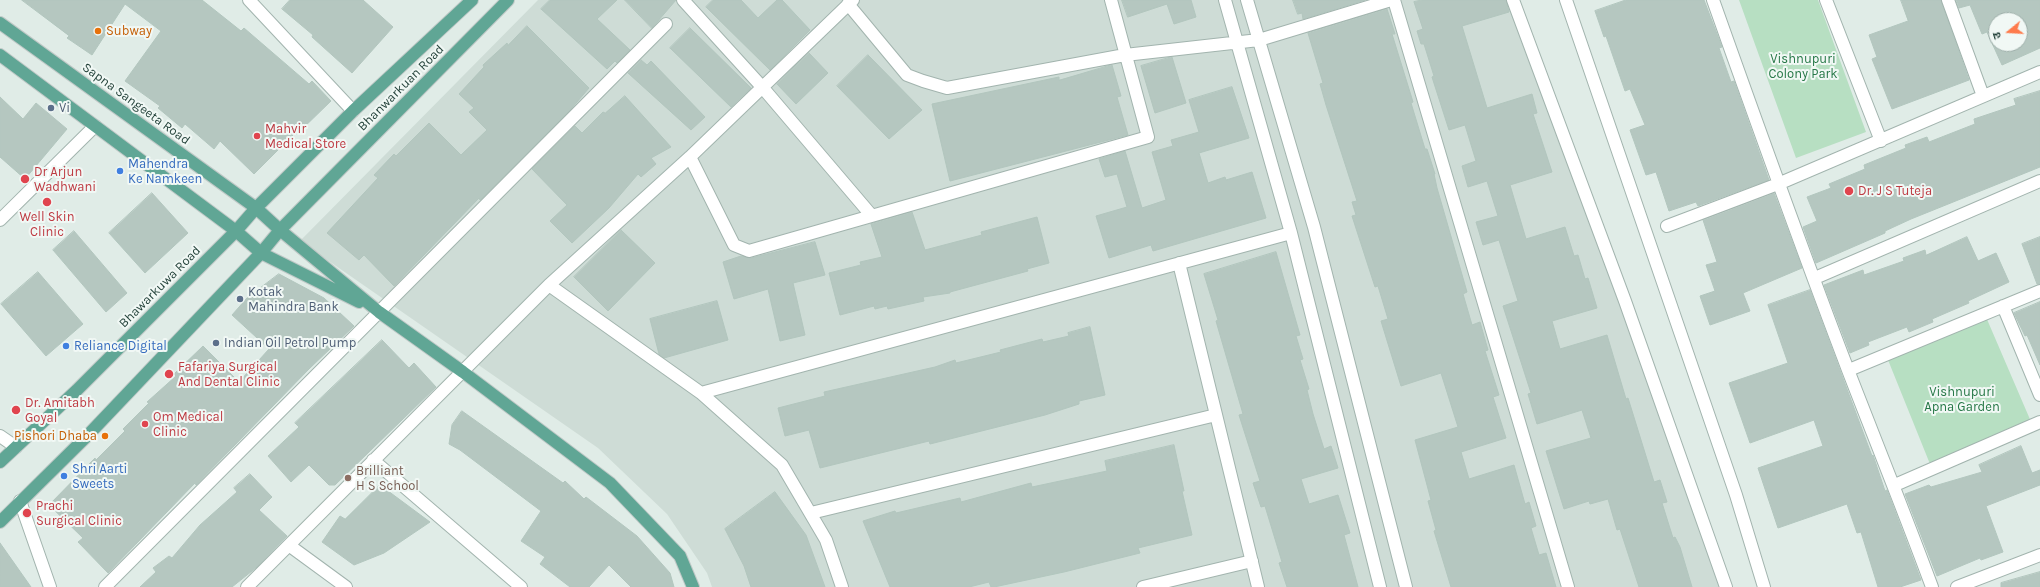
<!DOCTYPE html>
<html>
<head>
<meta charset="utf-8">
<style>
  body { margin:0 }
  #map { position:relative; width:2040px; height:587px; overflow:hidden; background:#e0ece7; font-family:Karla,"Noto Sans Devanagari",sans-serif }
  canvas { display:block }
  .north { position:absolute; left:1988px; top:12px; width:40px; height:40px; box-sizing:border-box; background:#f1f8f5; border:1px solid #9daea9; border-radius:50%; rotate:252deg; font-size:11px; font-weight:700; line-height:16px; text-align:center; color:#1f3e36 }
  .north::after { content:''; display:block; margin:auto; width:14px; height:18px; background:#fe7b4c; clip-path:polygon(50% 0,100% 100%,50% 72%,0 100%) }
</style>
</head>
<body>
<div id="map">
<canvas width="2040" height="587"></canvas>
<div class="north">उ</div>
</div>
<script>
const g = document.querySelector('canvas').getContext('2d');
g.lineJoin = 'round';
function paint(path, color) { g.fillStyle = color; g.fill(path, 'evenodd'); }
function strokePath(path, color, width, dash) { g.strokeStyle = color; g.lineWidth = width; g.lineCap = dash ? 'butt' : 'round'; g.setLineDash(dash || []); g.stroke(path); }
function write(font, color, halo, rows, align = 'center') {
  g.font = font + ' Karla,sans-serif'; g.lineWidth = 4; g.setLineDash([]); g.textBaseline = 'middle'; g.strokeStyle = halo; g.fillStyle = color; for (const [text, x, y, turn = 0] of rows) {
    g.save(); g.translate(x, y); g.rotate((+turn || 0) * Math.PI / 180); g.textAlign = isNaN(turn) ? turn : align; if (halo) g.strokeText(text, 0, 0); g.fillText(text, 0, 0); g.restore();
  }
}
const built = new Path2D(`
  M538 0H1515L1720 587H712L707 573 667 514 598 448 300 241Z`);
const green = new Path2D(`
  M1739 0H1818L1866 132 1796 158Z
  M1986 317 2035 431 1932 469 1886 355Z`);
const building = new Path2D(`
  M22 0H202L241 31 244 28 309 84 312 81 331 101 297 134 295 133 254 174 220 141 214 149 185 124 182 128 158 108 160 106 125 81 161 31 125 4 92 55 67 38 69 36Z
  M290 0H363L393 27 352 73 312 37 313 35 282 9Z
  M550 0H617L597 19 630 50 617 63 615 61 607 69 541 9Z
  M625 0H676L652 28Z
  M713 0H741L758 18 777 0H782L810 30 770 70 706 7Z
  M1122 0H1191L1196 17 1174 24 1167 4 1128 17Z
  M1293 0H1365L1303 19 1302 13 1298 14Z
  M1422 0H1506L1509 12 1462 26 1487 108 1532 94 1537 113 1533 114 1552 172 1510 185 1526 239 1565 227 1574 256 1578 255 1585 279 1588 278 1597 308 1552 321 1560 349 1607 335 1626 399 1628 398 1654 482 1660 480 1667 502 1662 503 1673 538 1675 537 1680 547 1692 587H1639L1620 529 1617 530 1608 499 1590 504 1589 501 1564 509 1546 451 1591 438 1582 410 1537 424 1528 394 1531 393 1503 306 1518 301 1499 240 1483 245 1476 222 1498 216 1487 181 1468 187 1462 166 1476 161 1465 125 1449 130 1432 77 1434 76 1424 44H1421L1417 31 1423 29 1414 2Z
  M1626 0H1704L1722 47 1719 48 1731 82 1734 81 1769 180 1698 206 1696 202 1669 211 1656 172 1646 175 1630 130 1645 125 1630 89 1625 91 1606 36 1604 37 1595 11Z
  M1901 0H1941L1969 80 1892 109 1872 59 1877 57 1869 35 1908 21Z
  M1956 0H2040V48L2002 65 1987 32 1982 34 1970 5 1959 8ZM1996 20H2020V44H1996Z
  M1387 9 1395 34H1392L1413 102 1411 103 1425 149H1427L1435 174H1434L1437 188 1467 292 1463 294 1472 325 1480 322 1488 350 1485 351 1499 395 1493 397 1506 438 1461 452 1469 479 1514 465 1525 504 1529 502 1536 526 1531 528 1539 555 1546 553 1556 587H1451L1434 531 1436 530 1428 501 1431 500 1415 440 1458 427 1441 373 1401 386 1381 321 1388 319 1378 286 1375 287 1352 216 1356 215 1352 202 1357 201 1326 105 1320 84 1323 83 1308 33Z
  M527 26 589 88 571 109 480 200 479 198 394 286 364 255 359 260 327 233 378 178 374 175 394 154 396 156 429 123 461 155 487 130 469 112 474 108 459 94 484 67 483 65 507 43 508 45Z
  M690 28 751 88 731 107 670 48Z
  M809 53 828 73 796 104 777 84Z
  M868 55 922 110 889 139 837 86Z
  M1172 57 1186 103 1155 113 1141 66Z
  M641 60 647 65 651 61 705 117 691 130 628 73Z
  M1112 65 1121 96 1117 97 1128 135 950 181 932 104 1059 77V80Z
  M1232 87 1249 138 1199 153 1208 183 1225 177 1226 180 1252 172 1266 218 1153 251 1151 245 1109 258 1096 216 1127 207 1117 174 1105 177 1099 159 1125 151 1142 208 1166 200 1152 152 1173 146 1171 140 1199 132 1189 100Z
  M2040 91V167L1911 219 1885 231V233L1816 263 1803 227 1817 221 1807 197 1831 188 1829 184 1865 169 1864 165 1906 148 1905 145 1927 137 1929 142 1975 124 1974 119 2016 105 2014 99Z
  M625 96 671 147 651 158 656 164 641 177 638 174 609 208 572 243 550 221 567 205 532 169 575 126 582 133 603 112 605 113Z
  M0 97 23 119 36 103 67 129 25 179 0 157Z
  M152 193 188 233 145 273 109 233Z
  M1774 193 1802 268 1743 293 1750 311 1710 325 1700 296 1715 291 1706 265 1717 262 1703 220Z
  M912 212 925 250 982 235 981 232 1037 217 1049 263 1027 269 1028 271 950 292V293L923 297 924 301 888 309 887 306 875 309 874 306 840 315 829 273 861 265 860 262 882 257 871 224Z
  M621 230 655 263 608 311 574 277Z
  M74 231 127 293 106 312 53 250Z
  M1967 237 1978 261 1996 253 2009 282 1968 301 1969 303 1932 319 1933 322 1909 332 1907 327 1868 342 1869 345 1850 353 1824 285 1863 270 1864 275 1904 261 1903 258 1925 250 1926 255Z
  M2040 237V284H2037L2022 244Z
  M815 242 825 275 793 283 805 335 780 341 768 289 734 299 723 262 741 256 751 258Z
  M1276 252 1300 335 1296 336 1303 359 1300 360 1309 389 1307 390 1313 414 1324 449 1331 446 1338 468 1301 479 1309 504 1338 495 1350 533 1344 535 1358 587H1287L1279 563 1282 562 1265 506 1261 507 1253 483 1260 481 1239 415 1243 414 1216 321 1218 320 1204 274Z
  M38 272 83 324 46 356 1 304Z
  M279 274 324 298 354 326 309 369 196 485 195 483 108 573 78 542 83 538 49 505 95 458 96 460 125 431 123 429 149 403 147 402 176 376 174 374 203 346 239 382 269 349 232 315 247 298Z
  M1810 290 1872 456 1873 455 1885 491 1887 490 1921 580 1900 587H1878L1861 532 1857 533 1847 504 1778 528 1758 468 1823 446 1814 420 1750 443 1729 383 1788 363 1768 305Z
  M717 301 728 340 664 358 659 354 650 319Z
  M2040 302V365L2027 335 2025 336 2014 313Z
  M1090 327 1105 395 1079 401V404L1045 415 930 444 929 441 820 468 809 430 785 436 778 408 825 396 824 392 935 367 955 360 956 363 1001 352 1000 350 1042 339 1043 342 1069 336 1068 333Z
  M382 340 409 368 414 363 436 387 335 485H329L309 465 291 482 268 456 299 427 295 423Z
  M462 411 563 483 565 481 584 499 586 497 637 536 670 573 674 587H631L609 565 589 587H570L540 564 545 557 521 541 541 511 460 450 449 444 452 425Z
  M1174 445 1184 491H1182L1192 535 1138 548 1140 553 1064 572 994 587H991L989 582 969 587H890L863 521 895 511 896 513 960 498 961 502 1031 483 1032 487 1107 471 1105 461Z
  M2021 446 2032 473 2040 470V485L1986 506 2003 552 1981 560 1980 558 1937 576 1905 494 1929 485 1931 487 1982 472 1979 465Z
  M250 474 272 497 259 510 287 536 257 567 232 587H140L156 572 153 568 169 556 172 558 200 525 237 492 234 488Z
  M380 485 430 522 384 553 354 565 322 542 340 516 345 519Z
  M775 492 806 535 825 587H751L744 566 725 529Z
  M0 543 31 587H0Z
  M2040 572V587H2001V583Z`);
const minor = new Path2D(`
  M249 0 353 111
  M683 0 763 88 872 216
  M1225 0 1291 233 1380 587
  M1247 0 1314 227 1406 587
  M1394 0 1568 587
  M1513 0 1625 301 1726 587
  M1566 0 1736 495 1764 587
  M1713 0C1757 124 1801 247 1848 370 1876 442 1905 514 1932 587
  M1826 0 1881 141
  M1948 0 1983 96
  M848 4 907 75 923 81 947 88 1125 55 1259 40 1391 0
  M690 157 734 245 749 251 1148 137 1111 0
  M0 220 95 126
  M1667 226 1778 184 2040 72
  M1179 263 1258 587
  M1815 278 2040 181
  M549 285 701 393 782 465 826 540 842 587
  M2003 306 2040 395
  M1849 370 2040 291
  M701 393 1291 233
  M0 436 16 447
  M373 460 521 587
  M1895 485 2040 422
  M20 501 50 587
  M811 513 1216 415
  M290 546 346 587
  M105 587 666 24
  M247 587 549 285 690 157 853 0
  M1143 587 1252 561
  M1957 587 2040 555`);
const major = new Path2D(`
  M508 0 280 230 379 312 463 372 610 483 680 556 693 587
  M0 23 256 208 353 111 472 0
  M0 55 236 231 77 390 0 462
  M0 522 89 434 261 253 280 230 256 208 236 231 261 253 359 302`);
const markers = [
  [98,31,4,"#e8710a"],
  [51,108,4,"#5c6f8a"],
  [257,136,4,"#e0444e"],
  [120,171,4,"#3f7fe0"],
  [25,179,5,"#e0444e"],
  [1849,191,5,"#e0444e"],
  [47,202,5,"#e0444e"],
  [240,299,4,"#5c6f8a"],
  [216,343,4,"#5c6f8a"],
  [66,346,4,"#3f7fe0"],
  [169,374,5,"#e0444e"],
  [16,410,5,"#e0444e"],
  [145,424,4,"#e0444e"],
  [105,436,4,"#e8710a"],
  [64,476,4,"#3f7fe0"],
  [348,478,4,"#8d6e63"],
  [27,513,5,"#e0444e"]
];
const foodNames = [
  ["Subway",106,31],
  ["Pishori Dhaba",97,436,"right"]
];
const parkNames = [
  ["Vishnupuri",1803,59],
  ["Colony Park",1803,74],
  ["Vishnupuri",1962,392],
  ["Apna Garden",1962,407]
];
const streetNames = [
  ["Bhanwarkuan Road",401,88,-45],
  ["Sapna Sangeeta Road",136,104,36],
  ["Bhawarkuwa Road",160,287,-45]
];
const serviceNames = [
  ["Vi",59,108],
  ["Kotak",248,292],
  ["Mahindra Bank",248,307],
  ["Indian Oil Petrol Pump",224,343]
];
const healthNames = [
  ["Mahvir",265,129],
  ["Medical Store",265,144],
  ["Dr Arjun",34,172],
  ["Wadhwani",34,187],
  ["Dr. J S Tuteja",1858,191],
  ["Well Skin",47,217,"center"],
  ["Clinic",47,232,"center"],
  ["Fafariya Surgical",178,367],
  ["And Dental Clinic",178,382],
  ["Dr. Amitabh",25,403],
  ["Goyal",25,418],
  ["Om Medical",153,417],
  ["Clinic",153,432],
  ["Prachi",36,506],
  ["Surgical Clinic",36,521]
];
const shopNames = [
  ["Mahendra",128,164],
  ["Ke Namkeen",128,179],
  ["Reliance Digital",74,346],
  ["Shri Aarti",72,469],
  ["Sweets",72,484]
];
const educationNames = [
  ["Brilliant",356,471],
  ["H S School",356,486]
];
paint(built, '#cedcd6');
paint(green, '#b7dfc2');
paint(building, '#b5c7c0');
strokePath(building, '#b2c6be', 1);
strokePath(minor, '#a2b4ae', 14);
strokePath(major, '#c0c9c7', 14);
strokePath(minor, '#fff', 12);
strokePath(major, '#60a695', 12);
for (const [x, y, r, color] of markers) { const dot = new Path2D(); dot.arc(x, y, r, 0, 2 * Math.PI); g.fillStyle = color; g.fill(dot); strokePath(dot, '#f1f8f5', 1.5); }
write('13px', '#c56008', '#f1f8f5', foodNames, 'left');
write('13px', '#267847', '#f1f8f5', parkNames);
write('13px', '#1f3e36', '#f1f8f5', streetNames);
write('13px', '#4e5e75', '#f1f8f5', serviceNames, 'left');
write('13px', '#be3a42', '#f1f8f5', healthNames, 'left');
write('13px', '#366cbe', '#f1f8f5', shopNames, 'left');
write('13px', '#785e54', '#f1f8f5', educationNames, 'left');
</script>
</body>
</html>
